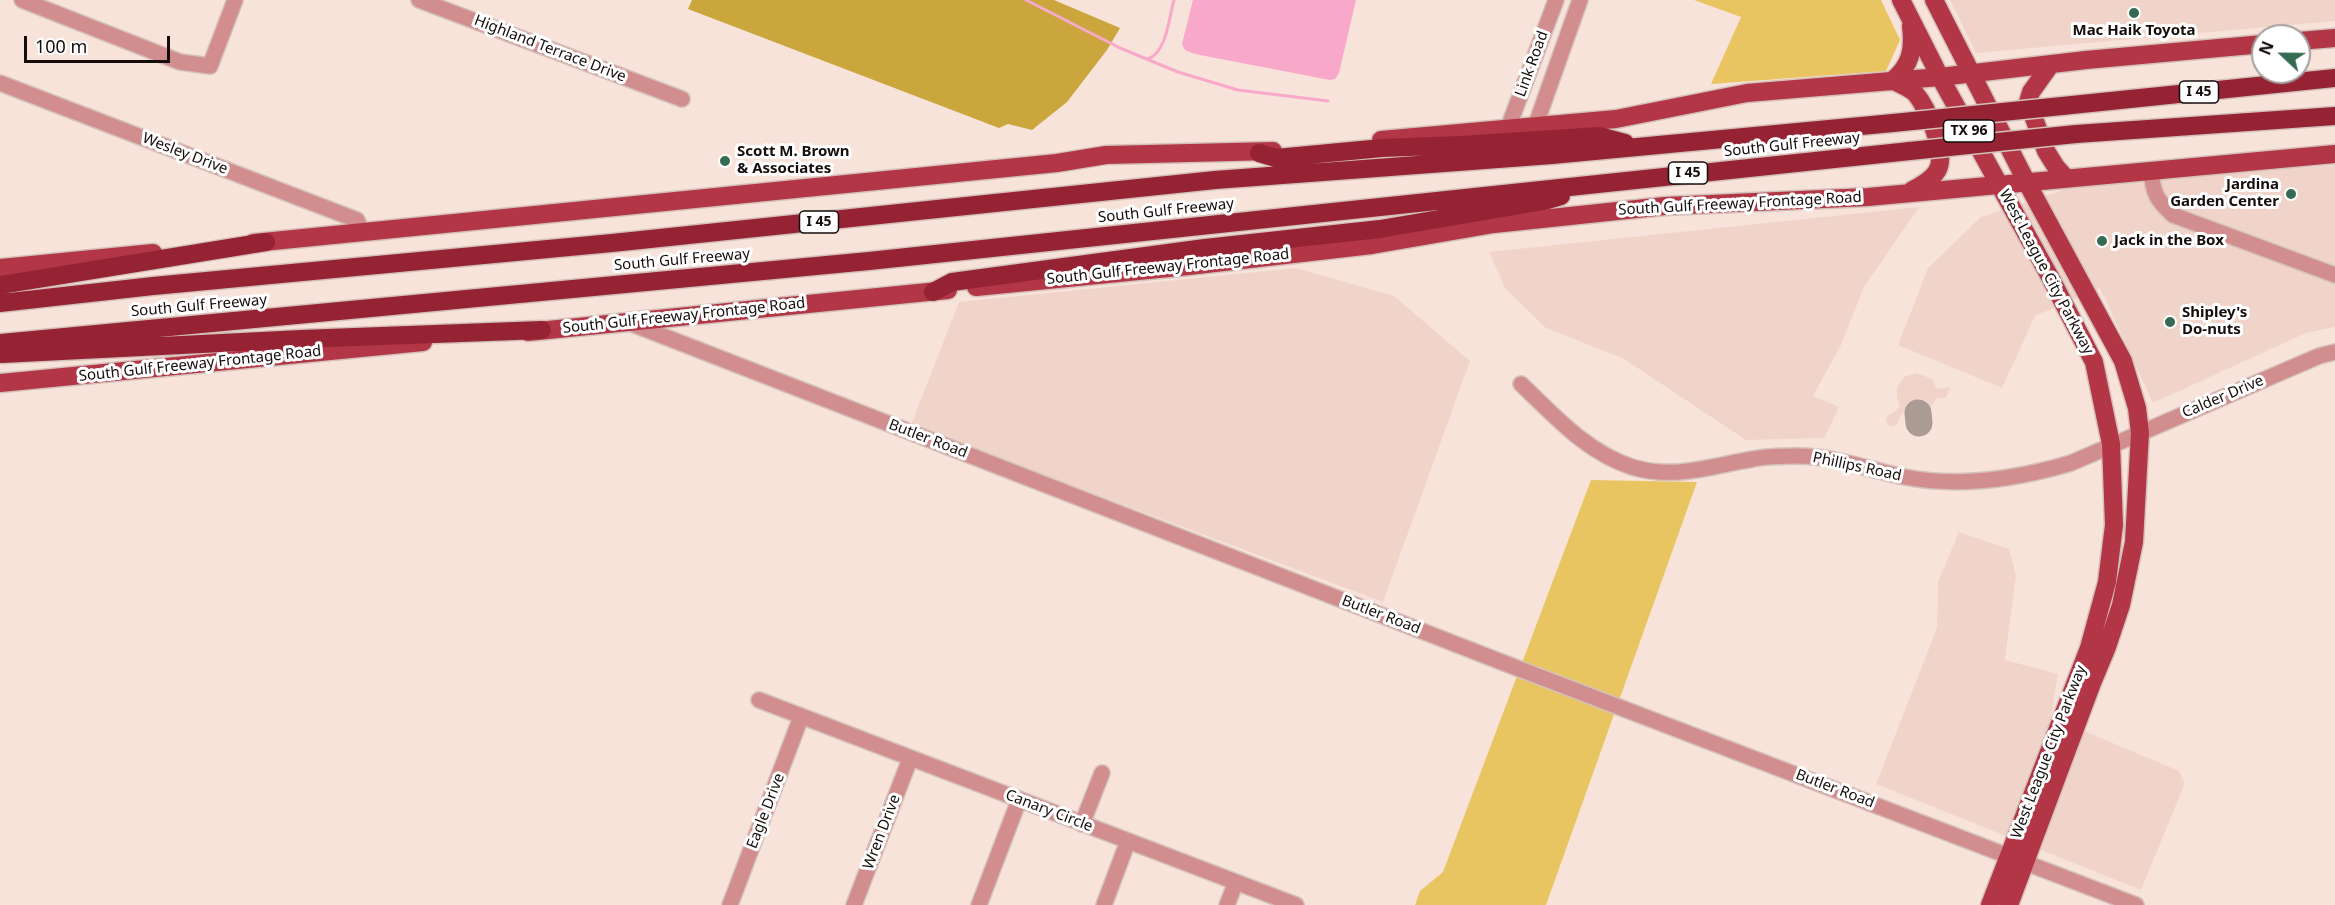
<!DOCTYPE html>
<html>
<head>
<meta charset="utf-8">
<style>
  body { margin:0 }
  #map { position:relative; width:2335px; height:905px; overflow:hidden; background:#f8e3db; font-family:"Noto Sans",sans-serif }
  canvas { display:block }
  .north { position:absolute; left:2251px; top:24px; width:60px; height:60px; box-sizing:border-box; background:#fff; border:2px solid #a19e9d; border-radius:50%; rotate:292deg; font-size:16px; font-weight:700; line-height:24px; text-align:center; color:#140d0b }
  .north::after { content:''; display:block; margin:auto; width:21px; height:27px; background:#346b52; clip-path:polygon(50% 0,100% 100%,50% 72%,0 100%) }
  .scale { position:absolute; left:24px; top:36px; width:146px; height:27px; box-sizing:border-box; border:3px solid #140d0b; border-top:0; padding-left:8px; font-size:18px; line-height:21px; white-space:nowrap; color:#140d0b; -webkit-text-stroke:4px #fff; paint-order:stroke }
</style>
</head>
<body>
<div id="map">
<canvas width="2335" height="905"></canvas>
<div class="north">N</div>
<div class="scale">100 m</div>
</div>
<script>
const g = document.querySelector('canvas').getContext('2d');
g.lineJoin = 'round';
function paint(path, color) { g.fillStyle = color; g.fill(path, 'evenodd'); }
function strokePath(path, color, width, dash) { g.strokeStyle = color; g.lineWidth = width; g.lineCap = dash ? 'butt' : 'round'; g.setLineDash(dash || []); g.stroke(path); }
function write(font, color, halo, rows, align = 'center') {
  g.font = font + ' "Noto Sans",sans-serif'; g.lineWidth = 6; g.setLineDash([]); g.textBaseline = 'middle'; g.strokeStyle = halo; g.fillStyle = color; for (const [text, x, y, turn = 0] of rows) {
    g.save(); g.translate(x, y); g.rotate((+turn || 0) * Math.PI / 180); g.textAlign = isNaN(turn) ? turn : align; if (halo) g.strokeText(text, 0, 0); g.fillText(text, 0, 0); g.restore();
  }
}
const built = new Path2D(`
  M1950 0H2335V21L1976 53Z
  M2335 165V327L2306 333 2153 403 2100 288 2035 316 2002 388 1898 345 1928 268 1981 217 2075 186Z
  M1919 207 1864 287 1841 345 1813 396 1839 407 1824 438 1746 440 1624 359 1546 328 1505 288 1489 252Z
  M1296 268 1394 296 1470 361 1383 602 911 425 959 302Z
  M1917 373 1932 379 1937 389 1950 387 1946 398H1937L1930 408 1922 413V422L1926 430 1925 433 1919 435H1915L1912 429 1916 423 1914 414 1905 411 1900 416 1897 425 1892 427 1887 425 1886 419 1888 415 1894 413 1900 406 1897 398V387L1904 377Z
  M1959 532 2009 549 2016 576 2005 660 2058 674 2051 717 2179 771 2185 783 2141 890 1876 784 1937 628 1938 582Z`);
const green = new Path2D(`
  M1694 0H1881L1900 40 1886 71 1711 84 1741 17Z
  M1591 480 1697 482 1546 905H1415L1420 891 1443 872Z`);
const forest = new Path2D(`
  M692 0H1054L1120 28 1107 50 1067 102 1032 130 1008 124 999 128 688 9Z`);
const water = new Path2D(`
  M1193 0H1356L1339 73 1335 79 1330 80 1195 54 1185 50 1182 44Z`);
const stream = new Path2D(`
  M1026 0 1120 48 1178 72 1238 90 1328 101
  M1148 59C1167 52 1169 17 1174 0`);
const taxiway = new Path2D(`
  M1918 413 1919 423`);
const minor = new Path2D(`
  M22 0 180 62 210 66 235 0
  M419 0 682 99
  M0 83 357 220 362 232
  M1535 127 1580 0
  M1508 128 1556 0
  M2151 171C2153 194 2157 200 2173 215L2335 275
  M627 322 1517 668 2136 905
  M1521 384C1555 416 1586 452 1632 467 1675 480 1711 466 1753 459 1768 456 1783 456 1798 456 1834 456 1870 470 1905 477 1960 488 2017 479 2071 463L2319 356 2335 352
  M759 700 1296 905
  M1082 824 1102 773
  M730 905 801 717
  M854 905 910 759
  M979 905 1019 800
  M1104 905 1128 841
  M1227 905 1236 882`);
const major = new Path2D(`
  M1901 0 1940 77 2050 277 2094 362 2111 444 2114 525 2107 582 2089 648 1990 905
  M1934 0 2026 181 2123 361 2137 408 2140 433 2134 542 2121 605 2107 647 2092 683 2009 905
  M2299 41 2335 38
  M2051 64 2031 92 2028 102 2046 151 2056 167 2066 178
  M1892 81C1911 66 1914 49 1911 26
  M1894 81C1900 84 1910 88 1915 93 1927 107 1948 154 1937 171 1932 180 1920 186 1911 191
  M1381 140 1616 119 1747 93 1940 77 2086 60 2263 44
  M253 243 1057 163 1106 155 1273 151
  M0 268 153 253
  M976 287 1189 266 1372 245 1494 224 1665 206 1868 197 2335 154
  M528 332 948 290
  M0 383 423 342`);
const highway = new Path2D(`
  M2062 106 2335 78
  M2076 134 2335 116
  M1259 153 1276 158 1382 148 1461 145 1599 136 1625 143
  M0 285 266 242
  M933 292 952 282 1205 248 1380 229 1544 201 1561 196
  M0 303 153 286 612 243 1215 180 1552 155 1893 123
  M0 343 869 261 1910 151
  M2 354 301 339 542 330`);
const highwayBridge = new Path2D(`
  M1893 123 2062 106
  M1910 151 2076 134`);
const markers = [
  [2134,13,6,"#346b52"],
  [725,161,6,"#346b52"],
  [2291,194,6,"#346b52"],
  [2102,241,6,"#346b52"],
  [2170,322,6,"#346b52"]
];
const shields = [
  [2199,92,39],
  [1969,131,51],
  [1688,173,39],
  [819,222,39]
];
const shieldNames = [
  ["I 45",2199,92],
  ["TX 96",1969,131],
  ["I 45",1688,173],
  ["I 45",819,222]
];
const poiNames = [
  ["Mac Haik Toyota",2134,31,"center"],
  ["Scott M. Brown",737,152],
  ["& Associates",737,169],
  ["Jardina",2279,185,"right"],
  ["Garden Center",2279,202,"right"],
  ["Jack in the Box",2114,241],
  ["Shipley's",2182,313],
  ["Do-nuts",2182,330]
];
const streetNames = [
  ["Highland Terrace Drive",550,49,21],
  ["Link Road",1532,64,-70],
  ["South Gulf Freeway",1792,145,-6],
  ["Wesley Drive",185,154,21],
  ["South Gulf Freeway Frontage Road",1740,204,-3],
  ["South Gulf Freeway",1166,211,-6],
  ["South Gulf Freeway",682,260,-5],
  ["South Gulf Freeway Frontage Road",1168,267,-6],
  ["West League City Parkway",2046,272,62],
  ["South Gulf Freeway",199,306,-5],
  ["South Gulf Freeway Frontage Road",684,316,-6],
  ["South Gulf Freeway Frontage Road",200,364,-6],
  ["Calder Drive",2223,397,-23],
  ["Butler Road",928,439,21],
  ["Phillips Road",1857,467,12],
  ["Butler Road",1381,615,21],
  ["West League City Parkway",2049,752,-69],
  ["Butler Road",1835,789,21],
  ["Eagle Drive",766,811,-69],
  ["Canary Circle",1049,811,21],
  ["Wren Drive",882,832,-69]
];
paint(built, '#f0d4c9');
paint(green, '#e9c561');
paint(forest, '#caa63d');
paint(water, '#f8a8c9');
strokePath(stream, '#f8a8c9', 3);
strokePath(taxiway, '#ab9b95', 27);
strokePath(minor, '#d4c1ba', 18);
strokePath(major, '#d4c1ba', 21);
strokePath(highway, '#d4c1ba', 21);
strokePath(minor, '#d28d8f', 15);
strokePath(major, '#b23645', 18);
strokePath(highway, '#962334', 18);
strokePath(highwayBridge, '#d4c1ba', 21, []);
strokePath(highwayBridge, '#962334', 18);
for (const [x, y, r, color] of markers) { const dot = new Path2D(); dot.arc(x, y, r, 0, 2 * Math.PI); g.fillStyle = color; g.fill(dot); strokePath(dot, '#fff', 2); }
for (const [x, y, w] of shields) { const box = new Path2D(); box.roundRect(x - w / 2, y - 11, w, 22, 4.5); g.fillStyle = '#fff'; g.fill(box); strokePath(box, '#140d0b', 1.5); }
write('bold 14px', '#140d0b', null, shieldNames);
write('bold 15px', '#140d0b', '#fff', poiNames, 'left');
write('15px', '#140d0b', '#fff', streetNames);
</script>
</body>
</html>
